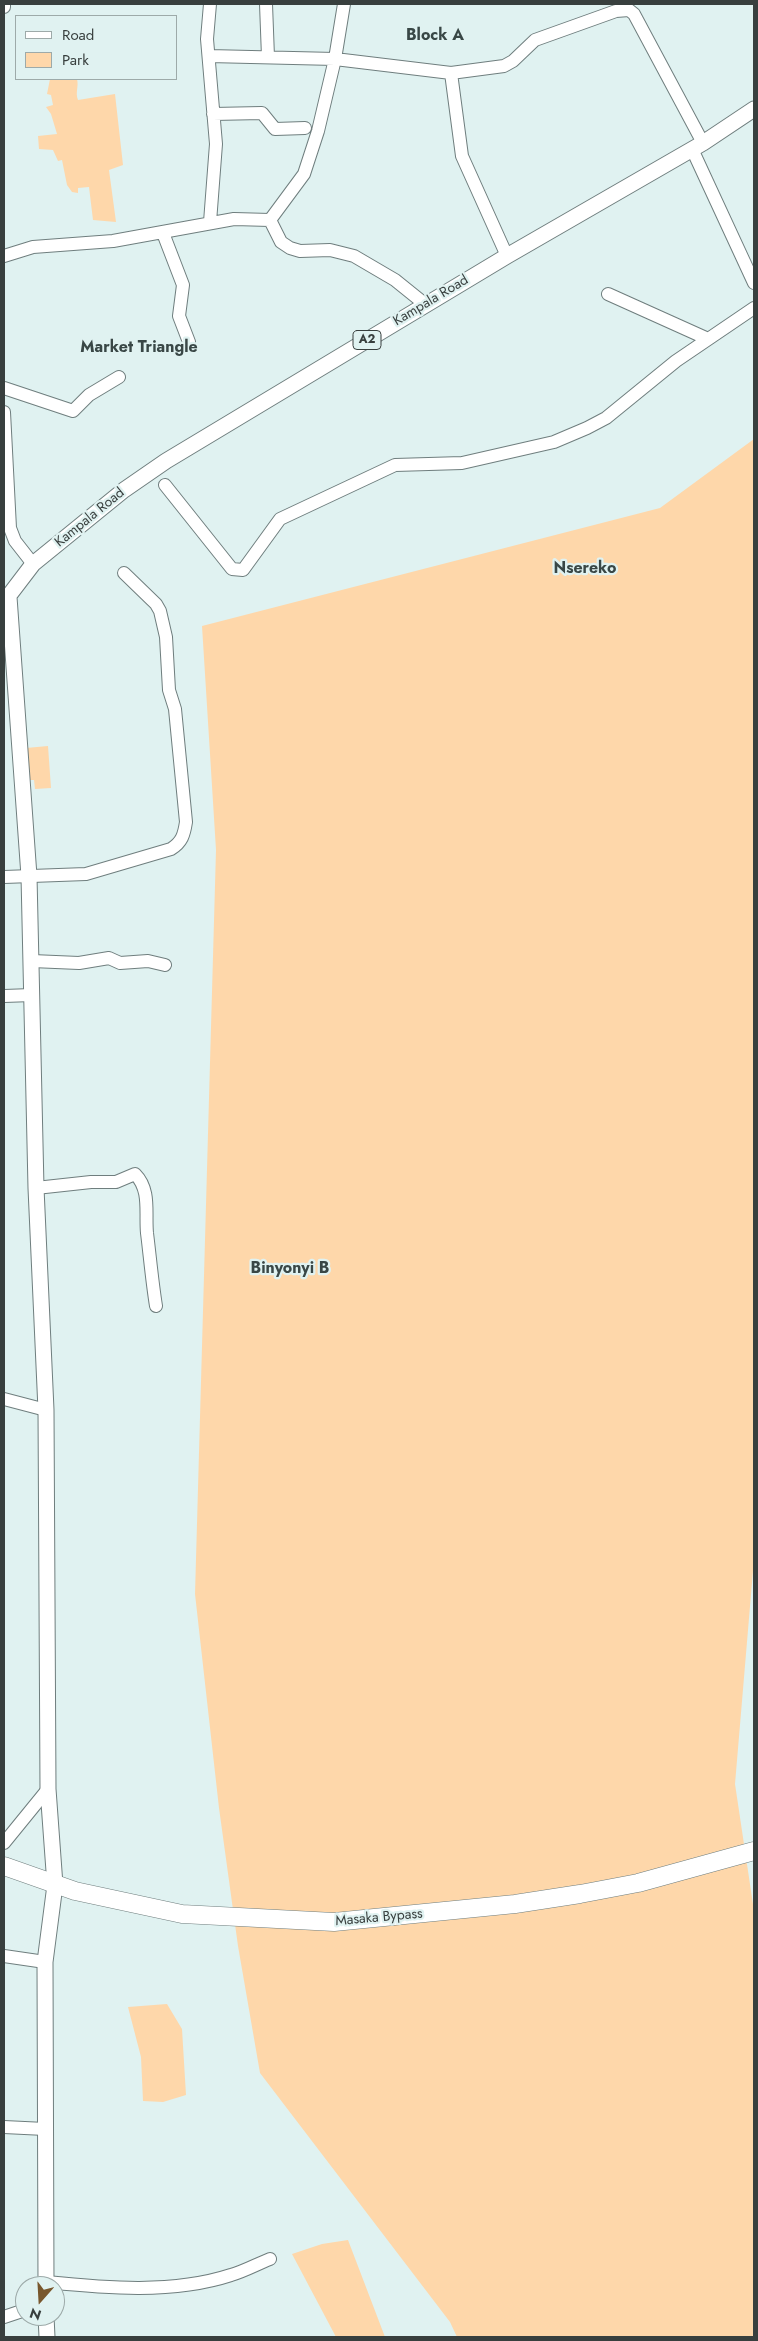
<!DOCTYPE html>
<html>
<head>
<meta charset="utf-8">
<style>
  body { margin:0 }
  #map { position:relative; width:758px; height:2341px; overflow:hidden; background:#e0f2f1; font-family:Jost,sans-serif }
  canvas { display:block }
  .frame { position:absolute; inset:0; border:5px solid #383f3e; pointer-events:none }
  .legend { position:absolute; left:15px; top:15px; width:162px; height:65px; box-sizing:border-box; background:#e0f2f1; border:1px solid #9daaa9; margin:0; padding:6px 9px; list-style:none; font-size:15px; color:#383f3e }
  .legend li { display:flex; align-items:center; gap:10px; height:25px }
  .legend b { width:25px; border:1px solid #9daaa9 }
  .north { position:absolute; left:15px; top:2276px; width:50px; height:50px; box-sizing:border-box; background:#e0f2f1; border:1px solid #9daaa9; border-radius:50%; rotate:199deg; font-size:14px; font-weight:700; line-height:20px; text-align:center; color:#383f3e }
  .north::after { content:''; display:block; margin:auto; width:18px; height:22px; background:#78572d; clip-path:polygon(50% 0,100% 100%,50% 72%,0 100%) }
</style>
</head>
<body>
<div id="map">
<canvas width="758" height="2341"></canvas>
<div class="frame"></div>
<ul class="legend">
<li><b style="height:6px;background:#fff"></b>Road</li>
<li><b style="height:14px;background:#fed7aa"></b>Park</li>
</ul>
<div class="north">N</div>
</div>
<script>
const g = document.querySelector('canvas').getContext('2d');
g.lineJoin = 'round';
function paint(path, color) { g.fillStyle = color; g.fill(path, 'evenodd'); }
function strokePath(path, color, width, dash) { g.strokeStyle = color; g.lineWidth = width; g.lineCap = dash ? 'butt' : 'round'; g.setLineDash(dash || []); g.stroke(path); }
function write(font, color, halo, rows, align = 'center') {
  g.font = font + ' Jost,sans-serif'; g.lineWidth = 4.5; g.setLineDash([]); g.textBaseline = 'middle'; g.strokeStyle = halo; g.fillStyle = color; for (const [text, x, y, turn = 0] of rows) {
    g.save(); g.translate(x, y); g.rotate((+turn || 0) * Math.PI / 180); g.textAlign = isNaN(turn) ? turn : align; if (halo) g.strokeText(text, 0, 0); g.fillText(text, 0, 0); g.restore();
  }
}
const green = new Path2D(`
  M50 79H77C79 87 75 92 78 100L115 94 123 165 109 170 116 222 93 220 89 187 78 188V193L72 192 67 185 62 160 58 161 53 150 39 149 38 136 57 134 51 114 46 107 53 105 51 95 47 94Z
  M754 439V1559L735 1784 754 1911V2337H457L450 2322 260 2073 238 1946 219 1808 195 1594 216 850 202 626 660 508Z
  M48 746 51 788 35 789 34 780H28L26 748Z
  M167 2004 182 2029 186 2095 163 2102 143 2101 141 2057 128 2007Z
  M348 2240 385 2337H336L292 2254 322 2244Z`);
const minor = new Path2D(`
  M266 4 268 57
  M4 7V4
  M209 56 335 59 451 73 462 156 507 256
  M451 73 504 66 513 61 535 40 616 11 629 10 634 14 703 143
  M213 114 262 113 275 129 305 128
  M692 149 754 283
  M270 220 304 174 318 131 335 59 344 4
  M210 222 216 144 207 39 210 4
  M163 233 183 285 179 316 189 342
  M4 256 33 247 113 241 234 219 270 220 281 242 290 248 300 251 330 250 354 256 395 280 426 305
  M608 294 708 339
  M4 388 73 411 89 395 119 377
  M4 412 10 528 15 541 33 564
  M165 485 232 569 243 570 280 519 395 465 462 463 554 442 587 428 606 418 676 361 754 308
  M4 877 86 874 171 849C182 842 184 835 186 822L175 709 169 690 166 637 160 611 156 604 124 573
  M32 961 79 963 109 958 120 963 148 961 165 965
  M4 996 32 995
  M36 1188 91 1182H116L135 1174C151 1190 145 1213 147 1233 150 1257 152 1281 156 1306
  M4 1399 46 1410
  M4 1843 48 1789
  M4 1956 45 1962
  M4 2127 45 2129
  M46 2282C106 2288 173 2294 231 2275 245 2271 257 2264 270 2259
  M4 2317 25 2310`);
const major = new Path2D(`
  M9 597 29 876 36 1188 46 1410 48 1789 55 1885 45 1962 46 2286
  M4 602 33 564 124 490 166 461 507 256 703 143 754 109
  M46 2316 47 2337`);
const highway = new Path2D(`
  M4 1866 75 1891 182 1914 334 1922 515 1904 580 1894 638 1883 754 1851`);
const shields = [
  [367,340,28]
];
const shieldNames = [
  ["A2",367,340]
];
const streetNames = [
  ["Kampala Road",431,301,-31],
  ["Kampala Road",90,518,-39],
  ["Masaka Bypass",379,1918,-5]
];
const quarterNames = [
  ["Block A",435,36],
  ["Market Triangle",139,348],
  ["Nsereko",585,569],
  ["Binyonyi B",290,1269]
];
paint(green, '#fed7aa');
strokePath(minor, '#6f7e7e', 14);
strokePath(major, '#6f7e7e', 17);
strokePath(highway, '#6f7e7e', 19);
strokePath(minor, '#fff', 12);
strokePath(major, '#fff', 15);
strokePath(highway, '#fff', 18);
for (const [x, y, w] of shields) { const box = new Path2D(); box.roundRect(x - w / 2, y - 9.5, w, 19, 4); g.fillStyle = '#e0f2f1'; g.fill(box); strokePath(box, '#383f3e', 1); }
write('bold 12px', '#383f3e', null, shieldNames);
write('14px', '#383f3e', '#e0f2f1', streetNames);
write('bold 16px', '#394746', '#e0f2f1', quarterNames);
</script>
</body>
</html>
